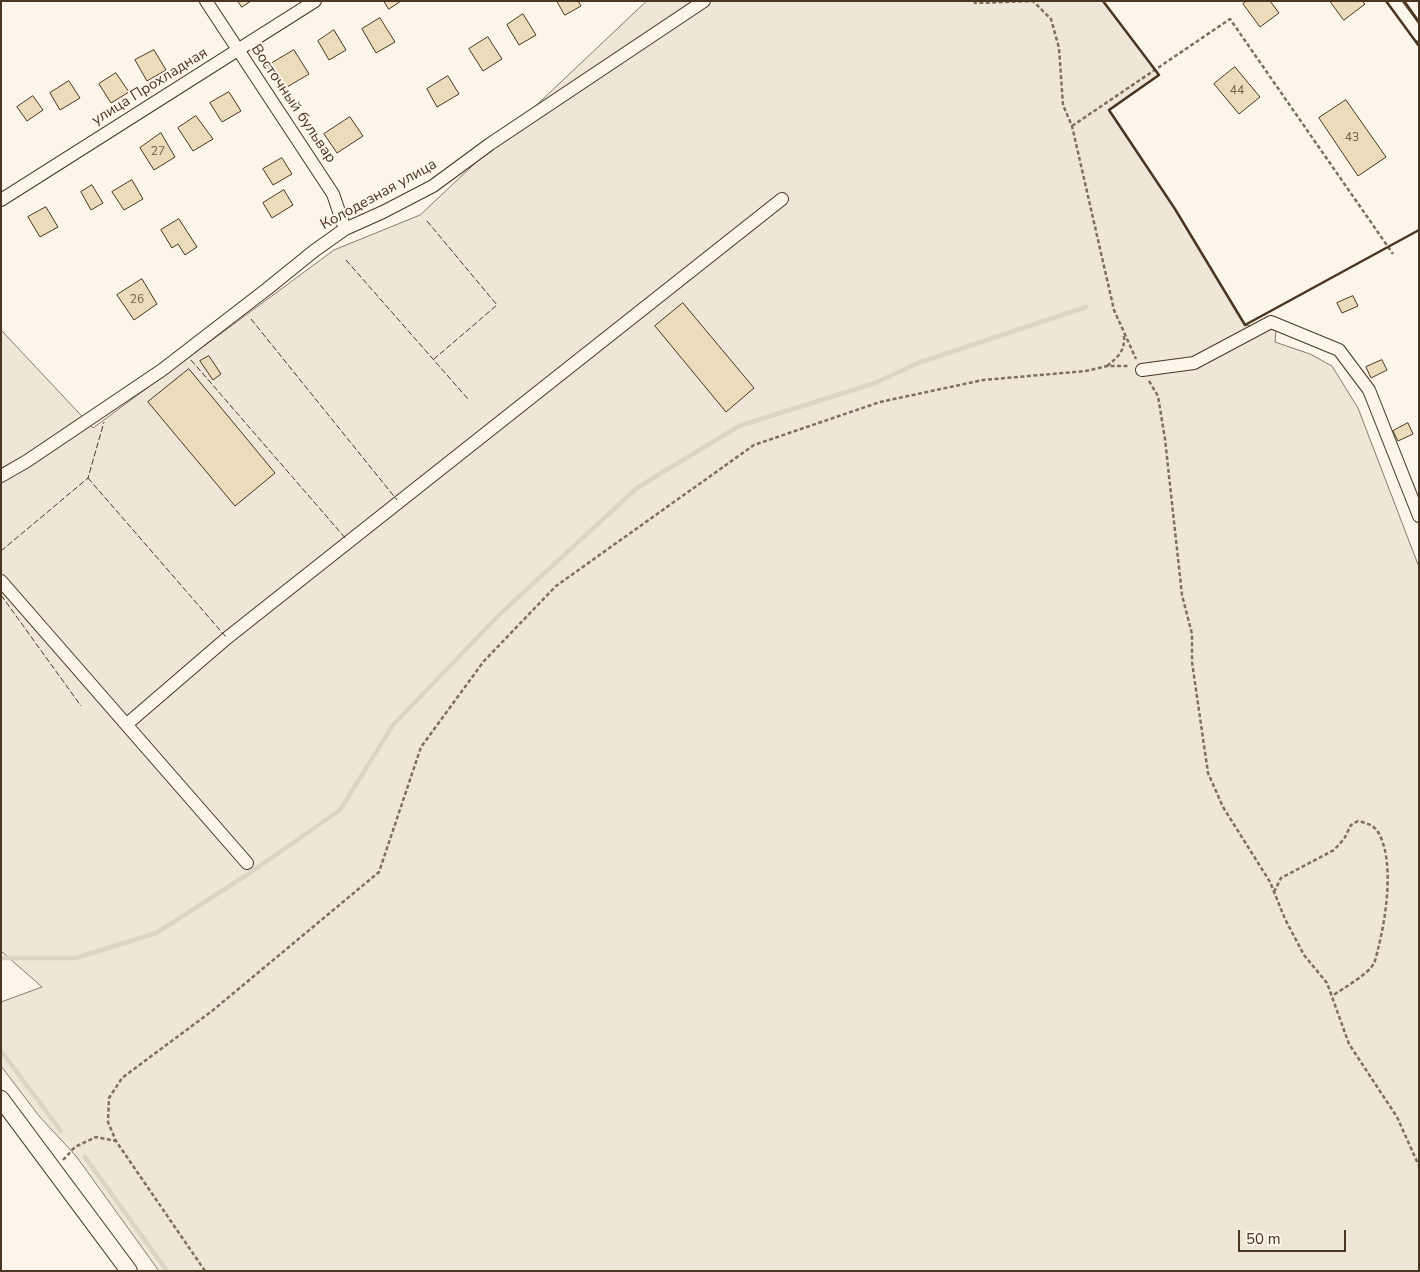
<!DOCTYPE html>
<html>
<head>
<meta charset="utf-8">
<style>
  body { margin:0 }
  #map { position:relative; width:1420px; height:1272px; overflow:hidden; background:#fbf6e9; font-family:"Nunito Sans",sans-serif }
  canvas { display:block }
  .frame { position:absolute; inset:0; border:2px solid #4a3520; pointer-events:none }
  .scale { position:absolute; left:1238px; top:1230px; width:108px; height:22px; box-sizing:border-box; border:2px solid #4a3520; border-top:0; padding-left:6px; font-size:15px; line-height:18px; white-space:nowrap; color:#4a3520; -webkit-text-stroke:4px #fbf6e9; paint-order:stroke }
</style>
</head>
<body>
<div id="map">
<canvas width="1420" height="1272"></canvas>
<div class="frame"></div>
<div class="scale">50 m</div>
</div>
<script>
const g = document.querySelector('canvas').getContext('2d');
g.lineJoin = 'round';
function paint(path, color) { g.fillStyle = color; g.fill(path, 'evenodd'); }
function strokePath(path, color, width, dash) { g.strokeStyle = color; g.lineWidth = width; g.lineCap = dash ? 'butt' : 'round'; g.setLineDash(dash || []); g.stroke(path); }
function write(font, color, halo, rows, align = 'center') {
  g.font = font + ' "Nunito Sans",sans-serif'; g.lineWidth = 4; g.setLineDash([]); g.textBaseline = 'middle'; g.strokeStyle = halo; g.fillStyle = color; for (const [text, x, y, turn = 0] of rows) {
    g.save(); g.translate(x, y); g.rotate((+turn || 0) * Math.PI / 180); g.textAlign = isNaN(turn) ? turn : align; if (halo) g.strokeText(text, 0, 0); g.fillText(text, 0, 0); g.restore();
  }
}
const green = new Path2D(`
  M647 1H1103L1159 75 1109 111 1175 209 1245 325 1276 330 1275 342 1310 354 1332 366 1358 408 1419 567V1271H159L76 1156 39 1116 1 1066V1002L42 987 1 951V330L93 428 334 250 420 215Z`);
const stream = new Path2D(`
  M1 958H76L156 933 247 875 340 810 393 725 501 613 637 488 739 426 875 383 918 363 1086 307
  M1 1051 61 1131
  M85 1157 167 1271`);
const building = new Path2D(`
  M238 1H251L242 7Z
  M384 1H401L389 9Z
  M557 1H578L581 6 565 15Z
  M1247 1H1270L1279 13 1260 27 1243 4Z
  M1330 1H1362L1365 4 1344 20Z
  M523 14 536 35 519 45 507 25Z
  M380 18 395 42 376 53 362 29Z
  M334 30 346 50 329 60 318 41Z
  M488 37 502 59 483 71 469 49Z
  M154 50 166 70 147 81 135 60Z
  M294 50 309 74 282 90 267 66Z
  M1235 67 1260 97 1239 114 1214 84Z
  M116 73 129 92 111 103 99 84Z
  M448 76 459 94 437 107 427 89Z
  M69 81 80 98 60 110 50 93Z
  M229 92 241 111 222 122 210 103Z
  M33 96 43 110 27 121 17 107Z
  M1346 100 1386 157 1358 176 1319 118Z
  M196 116 213 139 193 151 178 128Z
  M350 117 363 136 337 153 324 134Z
  M161 133 175 157 154 170 140 148Z
  M282 158 292 174 273 185 263 169Z
  M132 180 143 199 124 210 112 192Z
  M92 185 103 203 91 210 81 192Z
  M284 190 293 205 272 218 263 203Z
  M46 207 58 227 40 237 28 217Z
  M179 219 197 247 185 255 178 244 172 248 161 230Z
  M142 279 157 304 134 320 117 295Z
  M1353 296 1358 306 1342 313 1337 303Z
  M683 303 754 388 726 412 655 326Z
  M209 356 221 374 213 380 200 361Z
  M1382 360 1387 370 1371 378 1366 367Z
  M189 369 275 473 235 506 148 402Z
  M1408 423 1413 434 1398 441 1393 431Z`);
const path = new Path2D(`
  M974 1 975 3 1033 1 1051 19 1059 48 1063 105 1072 126 1114 310 1136 359
  M1072 126 1230 19 1393 254
  M1107 366C1118 357 1125 351 1124 336
  M1149 381 1158 396 1165 439 1182 595 1192 634V662L1208 773 1223 807 1270 882 1285 919 1304 955 1327 983 1349 1044 1397 1117 1419 1166
  M1274 892 1281 878 1334 850 1344 839 1351 825 1358 821C1366 823 1374 825 1378 832 1395 860 1386 918 1378 949 1377 953 1376 959 1374 963 1369 974 1342 989 1332 996
  M63 1160 75 1147 96 1137 116 1141
  M205 1271 116 1141 108 1122 109 1098 122 1078 212 1011 379 872 421 747 484 661 556 586 754 445 880 402 983 380 1086 371 1107 366H1129`);
const minor = new Path2D(`
  M206 1 333 194 345 229
  M1394 1 1419 35
  M1 200 315 1
  M1142 370 1194 363 1271 322 1339 350 1369 390 1419 516
  M1 476 27 461 162 370 267 289 314 251 345 229 383 212 433 186 490 144 704 1
  M1 581 247 863
  M127 724 227 638 782 199`);
const tertiary = new Path2D(`
  M1 1099 129 1271`);
const fence = new Path2D(`
  M427 221 497 305 434 359
  M346 260 468 399
  M251 319 397 500
  M191 360 347 540
  M88 478 226 637
  M1 551 88 478 104 422
  M1 595 81 706`);
const wall = new Path2D(`
  M1103 1 1159 75 1109 110 1175 209 1245 325 1419 230
  M1386 1 1419 46
  M1404 1 1419 22`);
const numberNames = [
  ["44",1237,91],
  ["43",1352,138],
  ["27",158,152],
  ["26",137,300]
];
const streetNames = [
  ["улица Прохладная",150,87,-32],
  ["Восточный бульвар",293,104,56],
  ["Колодезная улица",379,195,-29]
];
paint(green, '#ede6d9');
strokePath(green, '#887966', 1);
strokePath(stream, '#dcd4c6', 4.5);
paint(building, '#ecdcbc');
strokePath(building, '#4a3520', 1);
strokePath(minor, '#4a3520', 14);
strokePath(tertiary, '#4a3520', 18);
strokePath(path, '#7f6f5c', 2.5, [4, 2.5]);
strokePath(minor, '#fbf6e9', 12);
strokePath(tertiary, '#fbf6e9', 16);
strokePath(fence, '#4a3520', 1, [6, 2.5]);
strokePath(wall, '#4a3520', 2.5);
write('12px', '#725f47', null, numberNames);
write('15px', '#4a3520', '#fbf6e9', streetNames);
</script>
</body>
</html>
